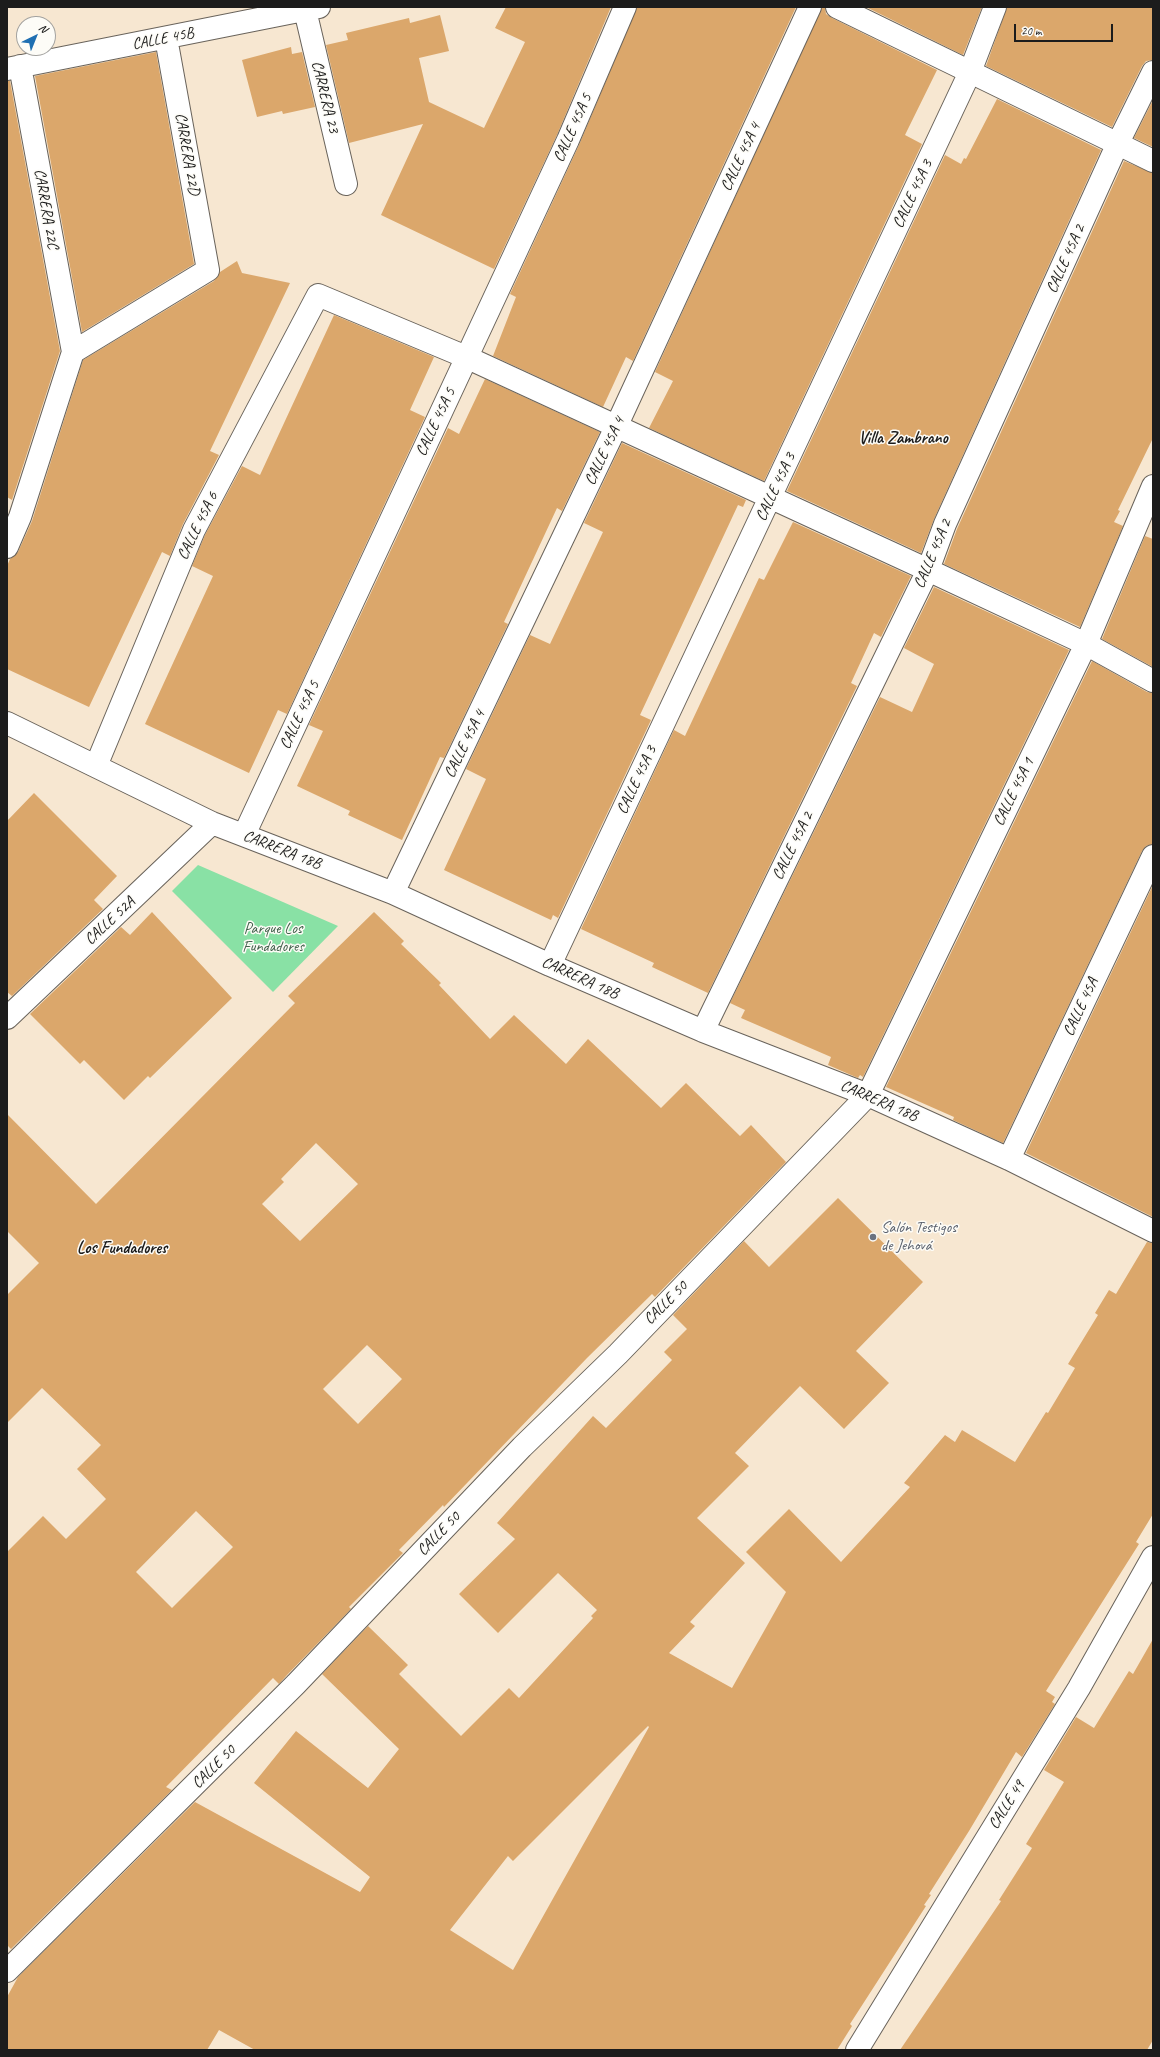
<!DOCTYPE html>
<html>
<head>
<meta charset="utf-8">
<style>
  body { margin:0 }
  #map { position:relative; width:1160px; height:2057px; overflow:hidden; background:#f7e7d1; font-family:Caveat,sans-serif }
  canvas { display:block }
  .frame { position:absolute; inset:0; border:8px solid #1c1c1c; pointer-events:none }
  .north { position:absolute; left:16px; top:16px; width:40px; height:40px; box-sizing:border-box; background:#fdfcf7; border:1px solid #a3a29f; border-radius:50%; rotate:43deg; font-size:11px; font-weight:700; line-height:16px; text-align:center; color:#1c1c1c }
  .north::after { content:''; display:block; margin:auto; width:14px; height:18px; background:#1f6fb2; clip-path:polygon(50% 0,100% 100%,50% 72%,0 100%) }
  .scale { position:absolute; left:1014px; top:24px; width:99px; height:18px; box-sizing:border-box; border:2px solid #1c1c1c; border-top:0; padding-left:5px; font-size:12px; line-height:14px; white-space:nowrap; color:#1c1c1c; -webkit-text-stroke:3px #fdfcf7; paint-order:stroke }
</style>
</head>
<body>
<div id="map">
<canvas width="1160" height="2057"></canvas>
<div class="frame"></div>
<div class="north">N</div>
<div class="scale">20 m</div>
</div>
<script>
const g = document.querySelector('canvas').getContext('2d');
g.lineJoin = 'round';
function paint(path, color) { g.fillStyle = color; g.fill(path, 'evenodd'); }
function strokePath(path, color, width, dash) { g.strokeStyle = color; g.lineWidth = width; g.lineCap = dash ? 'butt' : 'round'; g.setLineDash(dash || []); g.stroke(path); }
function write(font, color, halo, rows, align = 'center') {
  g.font = font + ' Caveat,sans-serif'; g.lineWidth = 3; g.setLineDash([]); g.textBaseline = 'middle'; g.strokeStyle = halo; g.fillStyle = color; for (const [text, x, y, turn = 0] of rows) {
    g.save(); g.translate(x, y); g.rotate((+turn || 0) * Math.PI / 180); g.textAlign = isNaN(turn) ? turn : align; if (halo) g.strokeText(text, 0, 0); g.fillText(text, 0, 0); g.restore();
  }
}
const green = new Path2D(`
  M198 865 338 926 273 992 172 891Z`);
const building = new Path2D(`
  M506 7H611L557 135 494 269 381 215 423 124 349 143 326 45 348 40 346 33 409 18 410 23 440 15 449 51 419 58 429 102 484 128 525 42 495 28Z
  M637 7H796L633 361 626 357 603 407 493 356 516 297 510 294 579 145Z
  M822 7H825L826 14 832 18 937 70 905 135 922 144 764 481 649 428 673 381 655 372Z
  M866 7H982L963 55Z
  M1007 7H1153V60L1146 61 1142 66 1112 127 986 66Z
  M291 47 292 54 302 52 315 107 283 114 282 111 257 117 242 60Z
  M156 52 194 264 82 332 35 76Z
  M7 81H10L60 351 12 500 7 497Z
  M997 99 1101 150 934 519 921 553 787 491 945 155 961 164 964 158 966 159Z
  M1153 100V147L1134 138Z
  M1124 161 1153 173V438L1118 510 1120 511 1114 522 1123 526 1080 627 944 564 957 529Z
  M237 261 242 273 290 283 210 451 219 455 183 524 170 556 162 552 89 707 7 669V566L10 559 18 552 32 521 83 360 214 281 220 272Z
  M334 315 434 357 410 410 425 417 287 714 278 710 249 773 145 724 213 576 192 566 205 535 242 466 260 475Z
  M485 379 600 432 562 511 557 508 504 622 508 624 444 758 440 757 402 840 348 815 350 811 297 786 323 731 309 725 448 428 459 434Z
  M622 443 746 500 743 507 738 505 640 715 651 720 558 918 553 915 551 920 444 870 486 779 466 769 530 635 550 644 603 532 584 523Z
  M793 522 911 576 881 637 874 633 851 683 857 686 708 993 652 967 654 963 581 929 674 730 685 736 759 578 764 580Z
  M1145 536 1153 539V667L1102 639Z
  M934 587 1069 650 863 1077 860 1075 858 1078 828 1065 831 1057 741 1018 745 1010 730 1003 880 697 912 712 934 664 904 648Z
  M1092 661 1147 692 1153 693V844L1146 846 1142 851 1003 1143 953 1120 954 1117 886 1087Z
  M34 793 117 876 94 900 103 909 12 996 7 992V821Z
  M1153 885V1217L1026 1153Z
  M152 912 232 998 150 1078 148 1076 124 1100 84 1060 80 1064 30 1014 121 927 130 935Z
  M374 912 404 941 401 944 441 983 439 985 490 1039 514 1015 566 1064 588 1039 661 1108 686 1083 740 1136 751 1125 786 1162 655 1297 652 1294 587 1358 444 1507 443 1505 399 1550 403 1553 349 1607 351 1609 287 1675 279 1684 273 1678 166 1787 172 1790 11 1949 7 1945V1552L43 1516 66 1539 106 1499 77 1469 101 1445 42 1388 7 1423V1295L39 1263 7 1231V1114L96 1204 295 1003 288 996ZM316 1143 358 1184 300 1241 262 1204 284 1182 281 1179ZM367 1345 402 1379 358 1424 323 1389ZM196 1511 233 1547 172 1608 136 1572Z
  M838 1198 923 1282 856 1351 889 1383 844 1429 800 1386 735 1453 749 1466 697 1518 745 1563 690 1622 695 1626 669 1653 732 1688 786 1592 746 1552 789 1509 841 1562 910 1487 904 1483 945 1435 955 1442 962 1430 1015 1462 1046 1412 1048 1413 1075 1368 1068 1364 1098 1315 1095 1313 1109 1290 1116 1294 1147 1242 1153 1243V1514L1136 1542 1139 1544 1046 1691 1055 1697 1052 1702 1055 1704 1022 1757 1016 1752 969 1831 929 1894 931 1895 924 1905 926 1906 850 2024 852 2026 837 2050H255L219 2030 207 2050H7V1997L18 1977 195 1802 360 1892 370 1877 254 1783 296 1731 368 1788 399 1749 322 1674 368 1626 408 1665 399 1674 461 1736 509 1688 519 1698 593 1618 591 1616 597 1610 558 1573 498 1633 459 1594 515 1539 497 1523 593 1416 606 1428 672 1360 664 1352 687 1329 673 1315 744 1241 769 1267ZM648 1726 649 1727 513 1970 450 1930 508 1856 513 1861Z
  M1153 1639V2040L1147 2050H900L1001 1901 999 1900 1032 1848 1026 1844 1064 1782 1044 1770 1076 1717 1094 1728 1129 1671 1133 1674Z`);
const street = new Path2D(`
  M837 7 1153 161
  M305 10 346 184
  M20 66 73 352
  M7 69 319 7
  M7 547 20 517 73 352 208 270 166 38
  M7 723 212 823 393 893 550 965 703 1031 868 1095 1009 1159 1153 1231
  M96 766 194 530 318 295 466 357 928 570 1086 644 1153 681
  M244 835 568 140 625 7
  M393 893 616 427 810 7
  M550 965 970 72 995 7
  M7 1018 212 823
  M703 1031 928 570 945 524 1118 143 1153 72
  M1009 1159 1153 856
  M7 1971 296 1684 522 1447 618 1354 868 1095 1086 644 1153 486
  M857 2050 1079 1688 1153 1557`);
const markers = [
  [873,1237,4,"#6b7280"]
];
const streetNames = [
  ["CALLE 45B",163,39,-11],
  ["CARRERA 23",325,97,76],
  ["CALLE 45A 5",573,128,-66],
  ["CARRERA 22D",187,154,80],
  ["CALLE 45A 4",741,157,-65],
  ["CALLE 45A 3",913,194,-65],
  ["CARRERA 22C",46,209,80],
  ["CALLE 45A 2",1066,259,-66],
  ["CALLE 45A 5",436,422,-65],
  ["CALLE 45A 4",605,451,-65],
  ["CALLE 45A 3",776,487,-65],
  ["CALLE 45A 6",198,526,-64],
  ["CALLE 45A 2",933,554,-67],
  ["CALLE 45A 5",300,715,-65],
  ["CALLE 45A 4",465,744,-64],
  ["CALLE 45A 3",637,780,-65],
  ["CALLE 45A 1",1014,792,-64],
  ["CALLE 45A 2",793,846,-64],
  ["CARRERA 18B",282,850,21],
  ["CALLE 52A",110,921,-43],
  ["CARRERA 18B",580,978,24],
  ["CALLE 45A",1081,1007,-65],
  ["CARRERA 18B",879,1101,23],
  ["CALLE 50",666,1303,-45],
  ["CALLE 50",439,1534,-46],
  ["CALLE 50",214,1767,-45],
  ["CALLE 49",1007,1805,-58]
];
const parkNames = [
  ["Parque Los",273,929],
  ["Fundadores",273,947]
];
const worshipNames = [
  ["Salón Testigos",881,1228],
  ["de Jehová",881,1246]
];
const neighbourhoodNames = [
  ["Villa Zambrano",903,439],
  ["Los Fundadores",122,1249]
];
paint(green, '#89e1a5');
paint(building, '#dba76b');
strokePath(street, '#69635b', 24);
strokePath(street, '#fff', 22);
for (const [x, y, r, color] of markers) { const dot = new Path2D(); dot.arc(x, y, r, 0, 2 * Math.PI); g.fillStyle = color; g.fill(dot); strokePath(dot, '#fdfcf7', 1.5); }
write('16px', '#1c1c1c', '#fdfcf7', streetNames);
write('16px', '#42614c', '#fdfcf7', parkNames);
write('16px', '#5b616d', '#fdfcf7', worshipNames, 'left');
write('bold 17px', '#1c1c1c', '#fdfcf7', neighbourhoodNames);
</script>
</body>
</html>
